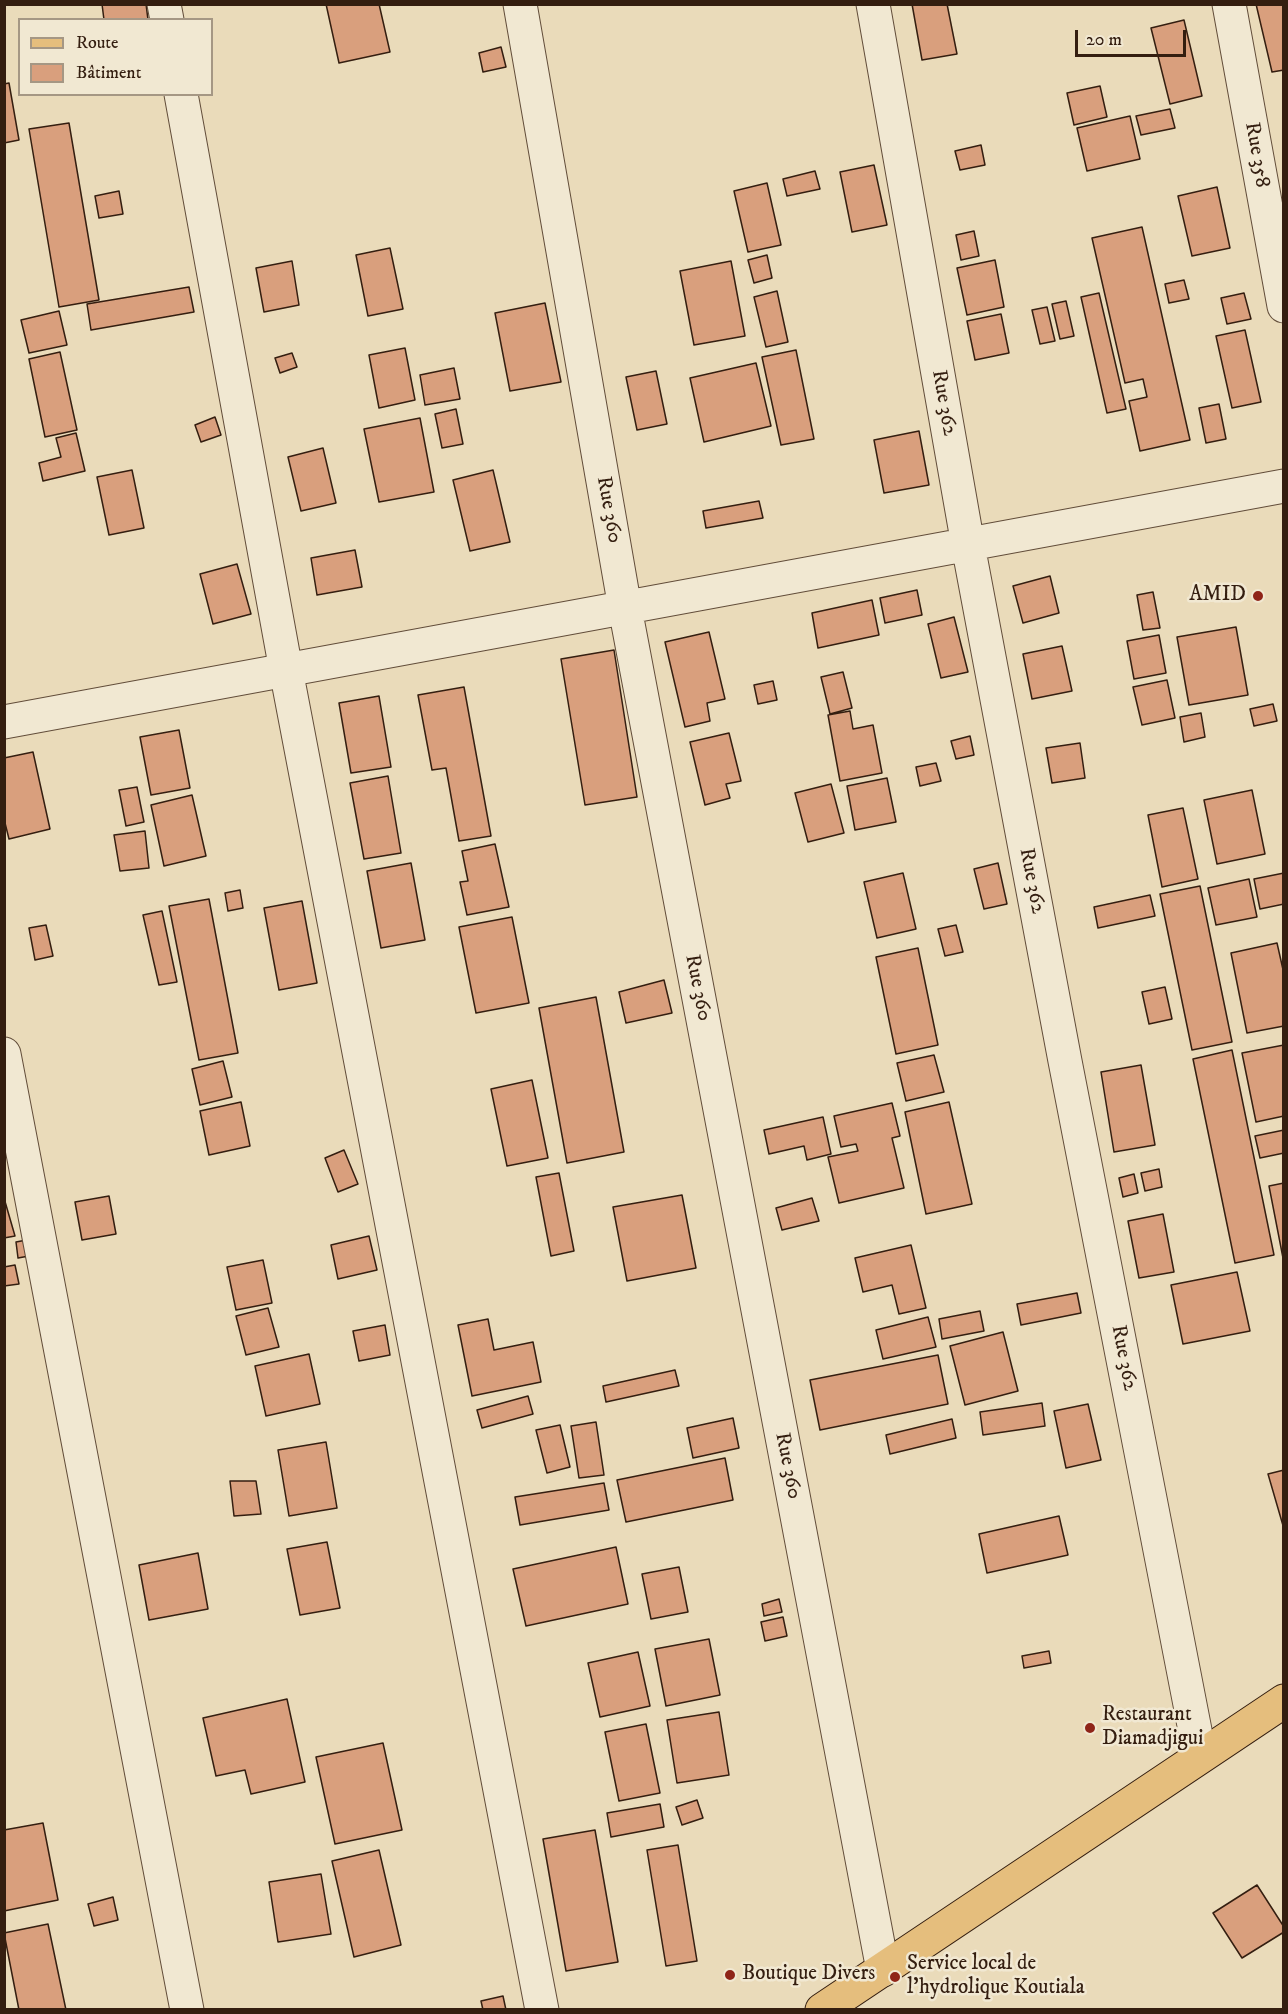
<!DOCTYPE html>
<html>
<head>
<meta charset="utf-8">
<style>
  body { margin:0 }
  #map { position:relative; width:1288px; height:2014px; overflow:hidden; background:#eadbba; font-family:"IM FELL DW Pica",serif }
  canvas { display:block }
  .frame { position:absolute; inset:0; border:6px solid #341e10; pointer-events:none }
  .legend { position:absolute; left:18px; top:18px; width:195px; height:78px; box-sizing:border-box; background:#f1e8d2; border:2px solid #a59784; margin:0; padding:8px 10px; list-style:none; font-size:18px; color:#341e10 }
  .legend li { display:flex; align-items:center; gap:12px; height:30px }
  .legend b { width:30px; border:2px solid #a59784 }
  .scale { position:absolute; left:1075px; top:30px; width:111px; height:27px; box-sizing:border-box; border:3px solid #341e10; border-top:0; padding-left:8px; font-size:18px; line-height:21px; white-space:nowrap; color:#341e10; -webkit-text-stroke:4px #f1e8d2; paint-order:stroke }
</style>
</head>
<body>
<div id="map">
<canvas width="1288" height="2014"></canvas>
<div class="frame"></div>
<ul class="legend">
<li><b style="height:8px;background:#e5be7d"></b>Route</li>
<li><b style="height:16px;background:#d99f7d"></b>Bâtiment</li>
</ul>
<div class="scale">20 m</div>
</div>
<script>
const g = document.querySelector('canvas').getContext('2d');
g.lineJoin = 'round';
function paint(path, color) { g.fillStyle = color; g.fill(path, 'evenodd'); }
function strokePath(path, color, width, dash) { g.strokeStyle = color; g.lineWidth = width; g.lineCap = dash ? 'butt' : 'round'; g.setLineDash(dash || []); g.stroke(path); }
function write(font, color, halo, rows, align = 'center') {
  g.font = font + ' "IM FELL DW Pica",serif'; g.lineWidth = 5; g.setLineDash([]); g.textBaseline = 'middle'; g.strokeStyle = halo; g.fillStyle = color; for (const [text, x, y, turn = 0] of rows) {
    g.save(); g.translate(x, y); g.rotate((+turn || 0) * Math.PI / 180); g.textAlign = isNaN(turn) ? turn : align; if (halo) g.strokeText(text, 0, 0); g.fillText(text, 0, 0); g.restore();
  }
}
const building = new Path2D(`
  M102 4H146L148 20H104Z
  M326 4H379L390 52 339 63Z
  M912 4H947L957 54 922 60Z
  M1256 4H1284V70L1272 72Z
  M1184 20 1202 96 1170 104 1151 28Z
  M501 47 506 67 483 72 479 53Z
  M9 83 19 140 4 143V84Z
  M1100 86 1107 117 1074 125 1067 93Z
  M1170 109 1175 128 1141 135 1136 116Z
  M1130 116 1140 159 1087 171 1077 128Z
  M69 123 99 300 59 307 29 129Z
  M981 145 985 165 960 170 955 151Z
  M874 165 887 225 852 232 840 172Z
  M815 171 820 189 787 196 783 179Z
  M767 183 781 245 748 252 734 191Z
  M1217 187 1230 248 1192 256 1178 196Z
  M119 191 123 214 99 218 95 196Z
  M1142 227 1190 440 1140 451 1129 401 1147 397 1143 379 1125 383 1092 238Z
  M974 231 979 256 961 260 956 235Z
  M390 248 403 309 368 316 356 255Z
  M767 255 772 278 754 283 748 260Z
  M995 260 1004 307 967 315 957 268Z
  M292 261 299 305 264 312 256 268Z
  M731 261 745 336 694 345 680 271Z
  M1184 280 1189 299 1169 303 1165 284Z
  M189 287 194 312 91 330 87 304Z
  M777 291 788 342 766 347 754 297Z
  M1099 293 1126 409 1107 413 1081 297Z
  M1244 293 1251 319 1227 324 1221 298Z
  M1066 301 1074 336 1060 339 1052 304Z
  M545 303 561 382 510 391 495 313Z
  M1047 307 1055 341 1040 344 1032 310Z
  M59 311 67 345 29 353 21 320Z
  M1001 314 1009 353 975 360 967 321Z
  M1245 330 1261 402 1232 408 1216 336Z
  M405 348 415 400 379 408 369 355Z
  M796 350 814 439 781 445 762 357Z
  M60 352 77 430 45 437 29 359Z
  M292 353 297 367 280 373 275 358Z
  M756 363 771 426 704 442 690 378Z
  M454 368 460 399 425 405 420 375Z
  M656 371 667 424 637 430 626 377Z
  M1219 404 1226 439 1206 443 1199 408Z
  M456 409 463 444 442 448 435 414Z
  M215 417 221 435 201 442 195 425Z
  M420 418 434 492 379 502 364 429Z
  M919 431 929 485 884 493 874 440Z
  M76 433 85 471 43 481 39 463 61 457 56 438Z
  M323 448 336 503 301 511 288 457Z
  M132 470 144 528 109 535 97 477Z
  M493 470 510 542 470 551 453 480Z
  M759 501 763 518 706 528 703 511Z
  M355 550 362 587 317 595 311 558Z
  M237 564 251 614 213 624 200 574Z
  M1050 576 1059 613 1023 623 1013 586Z
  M917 590 922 615 885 623 880 598Z
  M1153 592 1160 628 1143 630 1137 595Z
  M872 600 879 635 818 648 812 613Z
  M954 617 968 672 941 678 928 624Z
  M1236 627 1248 695 1189 705 1177 637Z
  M709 632 725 699 707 703 710 721 685 727 665 642Z
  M1159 635 1166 673 1134 679 1127 641Z
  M1062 646 1072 691 1032 699 1023 654Z
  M614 650 637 797 585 805 561 659Z
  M843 672 852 708 830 714 821 677Z
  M1167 680 1175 718 1142 725 1133 687Z
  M773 681 777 700 758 704 754 685Z
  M464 687 491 836 459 841 446 768 432 770 418 695Z
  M379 696 391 767 351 773 339 703Z
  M1273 704 1277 721 1254 726 1250 709Z
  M850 711 853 729 873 725 882 773 840 781 828 715Z
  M1201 713 1205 737 1184 742 1180 717Z
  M179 730 190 788 151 795 140 737Z
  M729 733 741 781 726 784 730 798 705 805 690 742Z
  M970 736 974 755 956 759 951 741Z
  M1080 743 1085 778 1052 783 1046 748Z
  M33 752 50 829 9 839 4 819V758Z
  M936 763 941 781 920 786 916 767Z
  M388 776 401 853 364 859 350 783Z
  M887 778 896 822 855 830 847 786Z
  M831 784 844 833 808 842 795 793Z
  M137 787 144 822 126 826 119 790Z
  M1252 790 1265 854 1217 864 1204 800Z
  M192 795 206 856 164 866 151 805Z
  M1183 808 1198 879 1162 887 1148 815Z
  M145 831 149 868 120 871 114 835Z
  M495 844 509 907 467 915 460 882 468 881 462 851Z
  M411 863 425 940 381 948 367 871Z
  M998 863 1007 904 984 909 974 869Z
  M903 873 916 929 877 938 864 882Z
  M1284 873V904L1260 909 1254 879Z
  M1249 879 1257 917 1216 925 1208 888Z
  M1200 886 1232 1042 1192 1050 1160 894Z
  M240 890 243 908 228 911 225 893Z
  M1150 895 1155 916 1098 928 1094 907Z
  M209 899 238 1053 199 1060 169 906Z
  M302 901 317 983 279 990 264 908Z
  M162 911 177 982 159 985 143 915Z
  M512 917 529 1003 476 1013 459 927Z
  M46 925 53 956 35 960 29 928Z
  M956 925 963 952 945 956 938 929Z
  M1277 943 1284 974V1026L1247 1033 1231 953Z
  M918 948 938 1045 896 1054 876 957Z
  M664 980 672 1013 626 1023 619 992Z
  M1165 987 1172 1019 1149 1024 1142 992Z
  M596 997 624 1152 567 1163 539 1008Z
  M1284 1045V1116L1256 1122 1242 1053Z
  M1232 1050 1274 1255 1235 1263 1193 1059Z
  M934 1055 944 1092 906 1101 897 1063Z
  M223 1061 232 1097 200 1105 192 1069Z
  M1141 1065 1155 1145 1114 1152 1101 1072Z
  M532 1080 548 1158 507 1166 491 1089Z
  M241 1102 250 1146 209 1155 200 1111Z
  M949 1102 972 1204 926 1214 905 1112Z
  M892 1103 900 1136 892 1138 904 1188 839 1203 828 1157 858 1151 856 1144 841 1147 834 1116Z
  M823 1117 831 1154 807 1160 804 1146 769 1154 764 1130Z
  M1284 1130V1153L1260 1158 1255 1136Z
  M344 1150 358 1184 338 1192 325 1158Z
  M1159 1169 1162 1187 1145 1191 1141 1173Z
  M559 1173 574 1251 551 1256 536 1177Z
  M1134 1174 1138 1193 1123 1197 1119 1178Z
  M1284 1183V1258H1283L1269 1186Z
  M682 1195 696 1268 627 1281 613 1207Z
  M109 1196 116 1234 82 1240 75 1202Z
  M4 1198 15 1236 4 1238Z
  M812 1198 819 1221 782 1230 776 1208Z
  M1163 1214 1174 1272 1139 1278 1128 1221Z
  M369 1236 377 1270 338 1279 331 1245Z
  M37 1238 40 1254 18 1258 16 1242Z
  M911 1245 926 1308 899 1314 892 1285 863 1292 855 1258Z
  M263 1260 272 1303 236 1310 227 1267Z
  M15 1265 19 1284 4 1286V1267Z
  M1237 1272 1250 1331 1183 1344 1171 1285Z
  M1077 1293 1081 1313 1021 1325 1017 1304Z
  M268 1308 279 1347 246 1355 236 1316Z
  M980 1311 984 1331 942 1339 939 1319Z
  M928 1317 936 1347 883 1359 876 1330Z
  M488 1319 494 1350 533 1342 541 1382 472 1396 458 1325Z
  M385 1325 390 1355 359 1361 353 1331Z
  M1003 1332 1018 1391 965 1405 950 1346Z
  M309 1354 320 1404 266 1416 255 1366Z
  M938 1355 948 1404 820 1430 810 1380Z
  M675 1370 679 1386 606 1402 603 1386Z
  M528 1396 533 1414 482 1428 477 1410Z
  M1042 1403 1045 1426 983 1435 980 1412Z
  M1088 1404 1101 1460 1066 1468 1054 1411Z
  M733 1418 739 1448 693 1458 687 1428Z
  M952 1419 956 1438 890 1454 886 1435Z
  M596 1422 604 1475 579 1478 571 1426Z
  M560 1425 570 1467 547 1473 536 1430Z
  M326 1442 337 1508 289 1516 278 1450Z
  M725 1458 733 1500 626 1522 617 1480Z
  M1284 1470V1529L1268 1474Z
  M230 1481H256L261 1514 234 1516Z
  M604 1483 609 1510 520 1525 515 1497Z
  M1059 1516 1068 1555 987 1573 979 1534Z
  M327 1542 340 1608 300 1615 287 1549Z
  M616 1547 628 1604 526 1626 513 1569Z
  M198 1553 208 1609 149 1620 139 1565Z
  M679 1567 688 1612 651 1619 642 1574Z
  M779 1599 782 1612 764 1616 762 1604Z
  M783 1617 787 1636 765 1641 761 1622Z
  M709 1639 720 1695 666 1706 655 1649Z
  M1049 1651 1051 1663 1024 1668 1022 1656Z
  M638 1652 650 1706 600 1717 588 1663Z
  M287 1699 305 1782 251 1794 245 1770 216 1776 203 1718Z
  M719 1712 729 1775 677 1783 667 1720Z
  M646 1724 660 1793 619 1801 605 1732Z
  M383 1743 402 1830 335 1844 316 1757Z
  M697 1800 703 1818 682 1825 676 1807Z
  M660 1804 664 1827 611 1837 607 1813Z
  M43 1823 58 1900 4 1911V1830Z
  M595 1830 618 1962 566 1971 543 1839Z
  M678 1845 697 1961 666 1966 647 1850Z
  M379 1850 401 1945 354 1957 332 1861Z
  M321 1874 331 1934 278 1942 269 1882Z
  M1257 1885 1284 1927V1932L1242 1958 1213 1913Z
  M113 1897 118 1920 94 1926 88 1904Z
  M48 1924 66 2010H19L4 1933Z
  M503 1996 506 2010H483L481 2001Z`);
const street = new Path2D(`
  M164 4 167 20
  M520 4 625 608 883 1970
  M873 4 968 545 1065 1061 1200 1756
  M1229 4 1284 306
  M181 94 286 670 542 2010
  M4 722 1284 486
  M4 1054 187 2010`);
const primary = new Path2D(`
  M822 2010 1284 1701`);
const markers = [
  [1258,596,6,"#8f2418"],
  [1090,1728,6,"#8f2418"],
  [730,1975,6,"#8f2418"],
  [895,1977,6,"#8f2418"]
];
const streetNames = [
  ["Rue 358",1256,155,80],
  ["Rue 362",943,403,80],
  ["Rue 360",608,510,80],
  ["Rue 362",1031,881,79],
  ["Rue 360",697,988,79],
  ["Rue 362",1123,1358,79],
  ["Rue 360",787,1466,79]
];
const poiNames = [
  ["AMID",1246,596,"right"],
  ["Restaurant",1102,1716],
  ["Diamadjigui",1102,1740],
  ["Service local de",907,1965],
  ["l'hydrolique Koutiala",907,1989],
  ["Boutique Divers",742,1975]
];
paint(building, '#d99f7d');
strokePath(building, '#341e10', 1.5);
strokePath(street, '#624d3a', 35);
strokePath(primary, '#341e10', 35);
strokePath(street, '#f1e8d2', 33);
strokePath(primary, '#e5be7d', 33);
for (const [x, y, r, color] of markers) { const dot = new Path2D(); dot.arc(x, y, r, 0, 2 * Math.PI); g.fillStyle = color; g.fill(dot); strokePath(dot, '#f1e8d2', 2); }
write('21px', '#341e10', '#f1e8d2', streetNames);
write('21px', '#341e10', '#f1e8d2', poiNames, 'left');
</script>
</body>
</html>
